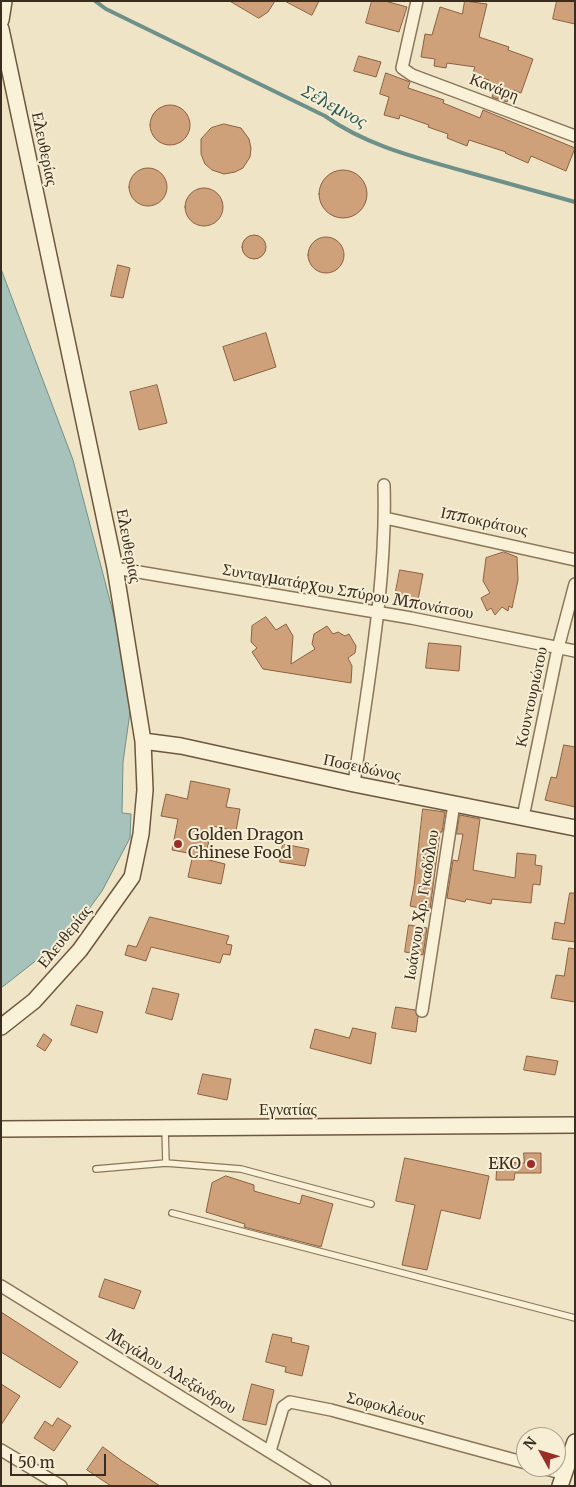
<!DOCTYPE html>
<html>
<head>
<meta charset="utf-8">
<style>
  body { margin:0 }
  #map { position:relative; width:576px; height:1487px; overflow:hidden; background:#efe4c5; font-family:Merriweather,serif }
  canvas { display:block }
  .frame { position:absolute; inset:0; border:2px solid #3a2d1f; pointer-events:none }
  .north { position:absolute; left:516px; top:1427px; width:50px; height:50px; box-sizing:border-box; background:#f6eed5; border:1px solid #aba18c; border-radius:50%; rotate:309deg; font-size:14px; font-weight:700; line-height:20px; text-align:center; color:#3a2d1f }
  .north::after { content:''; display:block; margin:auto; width:18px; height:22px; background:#9b2d29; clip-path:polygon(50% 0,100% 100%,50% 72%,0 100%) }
  .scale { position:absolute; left:10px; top:1454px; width:96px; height:22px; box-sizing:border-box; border:2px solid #3a2d1f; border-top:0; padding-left:6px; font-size:15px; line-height:18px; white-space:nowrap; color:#3a2d1f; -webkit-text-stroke:4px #f6eed5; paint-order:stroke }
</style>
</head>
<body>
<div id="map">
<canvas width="576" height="1487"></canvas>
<div class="frame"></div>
<div class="north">N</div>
<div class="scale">50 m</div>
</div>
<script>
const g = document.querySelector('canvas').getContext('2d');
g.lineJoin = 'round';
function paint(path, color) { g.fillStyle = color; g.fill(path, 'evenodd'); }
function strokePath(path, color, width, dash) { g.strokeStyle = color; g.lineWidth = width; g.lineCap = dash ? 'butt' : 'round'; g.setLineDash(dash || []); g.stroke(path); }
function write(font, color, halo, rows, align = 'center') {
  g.font = font + ' Merriweather,serif'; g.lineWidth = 4; g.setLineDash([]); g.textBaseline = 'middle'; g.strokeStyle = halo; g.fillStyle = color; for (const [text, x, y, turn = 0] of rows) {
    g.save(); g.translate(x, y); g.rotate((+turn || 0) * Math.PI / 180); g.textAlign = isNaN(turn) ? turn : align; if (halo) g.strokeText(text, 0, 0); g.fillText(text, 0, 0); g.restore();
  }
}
const water = new Path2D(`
  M1 269 73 460 124 654 132 698 123 762 122 813 131 814 130 838 102 891 86 913 61 941 1 988Z`);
const stream = new Path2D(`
  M95 1 106 9 325 116C367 146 418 158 467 172 503 182 539 192 575 202`);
const building = new Path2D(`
  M230 1H275L268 12 259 18Z
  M285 1H319L312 15Z
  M372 1H385L407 7 399 32 366 23Z
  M465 1 487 4 479 37 509 47 508 50 533 59 521 93 513 90 507 102 492 97 496 87 488 84 489 80 472 75 475 67 447 63 446 68 434 66 435 59 421 57 425 34 432 35 440 7 462 14Z
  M557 1H575V24L553 19Z
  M359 56 381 62 376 77 354 71Z
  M386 73 410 82 408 88 444 100 443 103 480 118 483 110 575 148 566 171 531 156 528 163 505 153 506 152 469 140 467 146 447 138 448 134 428 127 429 125 400 115 399 119 384 115 389 97 380 94Z
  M150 125a20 20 0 1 1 40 0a20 20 0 1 1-40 0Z
  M224 124 241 128 249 139 251 148 250 157 243 168 235 172 224 174 212 170 205 164 201 154V139L211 128Z
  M129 187a19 19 0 1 1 38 0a19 19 0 1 1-38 0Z
  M319 194a24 24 0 1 1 48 0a24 24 0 1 1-48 0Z
  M185 207a19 19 0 1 1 38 0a19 19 0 1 1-38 0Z
  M242 247a12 12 0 1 1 24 0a12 12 0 1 1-24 0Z
  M308 255a18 18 0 1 1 36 0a18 18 0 1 1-36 0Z
  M118 265 130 268 123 298 111 296Z
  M266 333 276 367 234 381 223 347Z
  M157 385 167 423 139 430 130 392Z
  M504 552 517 557 518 580 512 608 509 606 508 611 502 607 495 615 491 608 487 611 481 598 490 593 483 581 486 558Z
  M400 570 423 574 418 600 395 596Z
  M266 617 276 630 286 624 293 636 291 664 315 649 312 644 314 634 327 626 333 634 338 632 345 636 349 634 356 646 355 653 348 658 352 666 351 683 263 669 252 652 257 648 251 642 252 626Z
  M429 643 461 646 459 671 426 668Z
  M564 745 575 747V807L545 800 551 777 556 778Z
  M191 781 230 789 226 807 240 809 236 831 212 826 205 859 225 864 221 884 188 877 193 854 172 850 178 819 161 816 166 794 187 799Z
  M423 809 445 812 442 832H440L430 910 410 906 414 886Z
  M460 815 480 819 473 870 515 878 517 853 536 855 535 865 542 866 540 885 533 884 531 903 492 899 491 904 466 899 465 902 447 898 453 860 458 861 463 834H457Z
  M283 844 309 849 305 866 280 862Z
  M570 893H575V942L552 939 555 922 564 924Z
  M150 917 229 936 226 944 232 945 230 955 223 954 220 963 151 947 146 961 125 955 128 945 136 947Z
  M409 925 427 928 423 955 405 952Z
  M569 948 575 949V1002L551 998 556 975 564 976Z
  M153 988 179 994 172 1020 146 1013Z
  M77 1005 103 1012 97 1033 71 1025Z
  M396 1007 415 1010 418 1017 416 1032 392 1028Z
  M353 1028 376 1033 371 1064 310 1048 315 1029 349 1038Z
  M44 1034 52 1040 45 1051 37 1046Z
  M527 1056 558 1061 555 1075 524 1070Z
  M203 1074 231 1079 227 1100 198 1094Z
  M524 1153H541V1173H515L514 1180H496L497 1162 524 1163Z
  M405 1158 489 1176 480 1219 441 1210 427 1270 402 1265 415 1205 396 1201Z
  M226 1176 254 1185V1191L300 1204 302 1195 333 1204 321 1247 244 1227 245 1224 206 1212 212 1183Z
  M105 1279 141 1291 134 1309 99 1297Z
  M1 1312 78 1362 60 1388 1 1352Z
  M273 1334 292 1338 291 1342 309 1346 302 1376 285 1372 286 1367 266 1362Z
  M1 1384 20 1396 1 1425Z
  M252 1384 274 1390 266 1425 243 1420Z
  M58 1418 71 1426 54 1451 34 1438 45 1421 52 1426Z
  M103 1447 122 1461 160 1486H111L87 1470Z`);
const lane = new Path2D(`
  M165 1128 166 1163
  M96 1169 166 1163 241 1169 371 1204
  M172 1213 575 1318`);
const street = new Path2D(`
  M417 1 402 68 412 75 575 136
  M385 518 575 560
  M115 568 411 618 575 651
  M354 784C367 686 387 585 384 485
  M523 817 558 648 575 584
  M422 1011 454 804
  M1 1286 325 1486
  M1 1450 61 1486
  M270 1451 283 1407 290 1402 331 1410 526 1463
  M540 1467 564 1474`);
const secondary = new Path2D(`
  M1 20 4 1
  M1 29 115 568 143 741 145 790 141 834 132 877 80 950 34 1001 1 1027
  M143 741 181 746 354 784 575 828
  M1 1129 575 1125
  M560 1486 575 1442`);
const markers = [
  [178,844,5,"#9b2d29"],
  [531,1164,5,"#9b2d29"]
];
const streetNames = [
  ["Κανάρη",494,88,21],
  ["Ελευθερίας",44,149,78],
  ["Ιπποκράτους",484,522,12],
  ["Ελευθερίας",128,546,79],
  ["Συνταγματάρχου Σπύρου Μπονάτσου",348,592,10],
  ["Κουντουριώτου",532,697,-78],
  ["Ποσειδώνος",362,768,12],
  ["Ιωάννου Χρ. Γκαδόλου",422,905,-81],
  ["Ελευθερίας",65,937,-51],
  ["Εγνατίας",288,1110],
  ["Μεγάλου Αλεξάνδρου",171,1372,31],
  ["Σοφοκλέους",386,1408,15]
];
const poiNames = [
  ["Golden Dragon",188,835],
  ["Chinese Food",188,853],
  ["EKO",521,1164,"right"]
];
const waterNames = [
  ["Σέλεμνος",334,107,28]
];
paint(water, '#a7c2bb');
strokePath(water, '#6d918a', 1);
strokePath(stream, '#6d918a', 4);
paint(building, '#cea17a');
strokePath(building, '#8a6140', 1);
strokePath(lane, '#8b765a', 8);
strokePath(street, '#8b765a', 14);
strokePath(secondary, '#6d573e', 18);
strokePath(lane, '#faf1d9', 5.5);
strokePath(street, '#faf1d9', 11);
strokePath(secondary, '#faf1d9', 15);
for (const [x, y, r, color] of markers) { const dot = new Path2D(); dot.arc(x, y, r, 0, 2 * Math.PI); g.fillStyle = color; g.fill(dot); strokePath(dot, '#f6eed5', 2); }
write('16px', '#3a2d1f', '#f6eed5', streetNames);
write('16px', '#3a2d1f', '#f6eed5', poiNames, 'left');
write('italic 18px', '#2e5a5a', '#f6eed5', waterNames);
</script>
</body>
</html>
